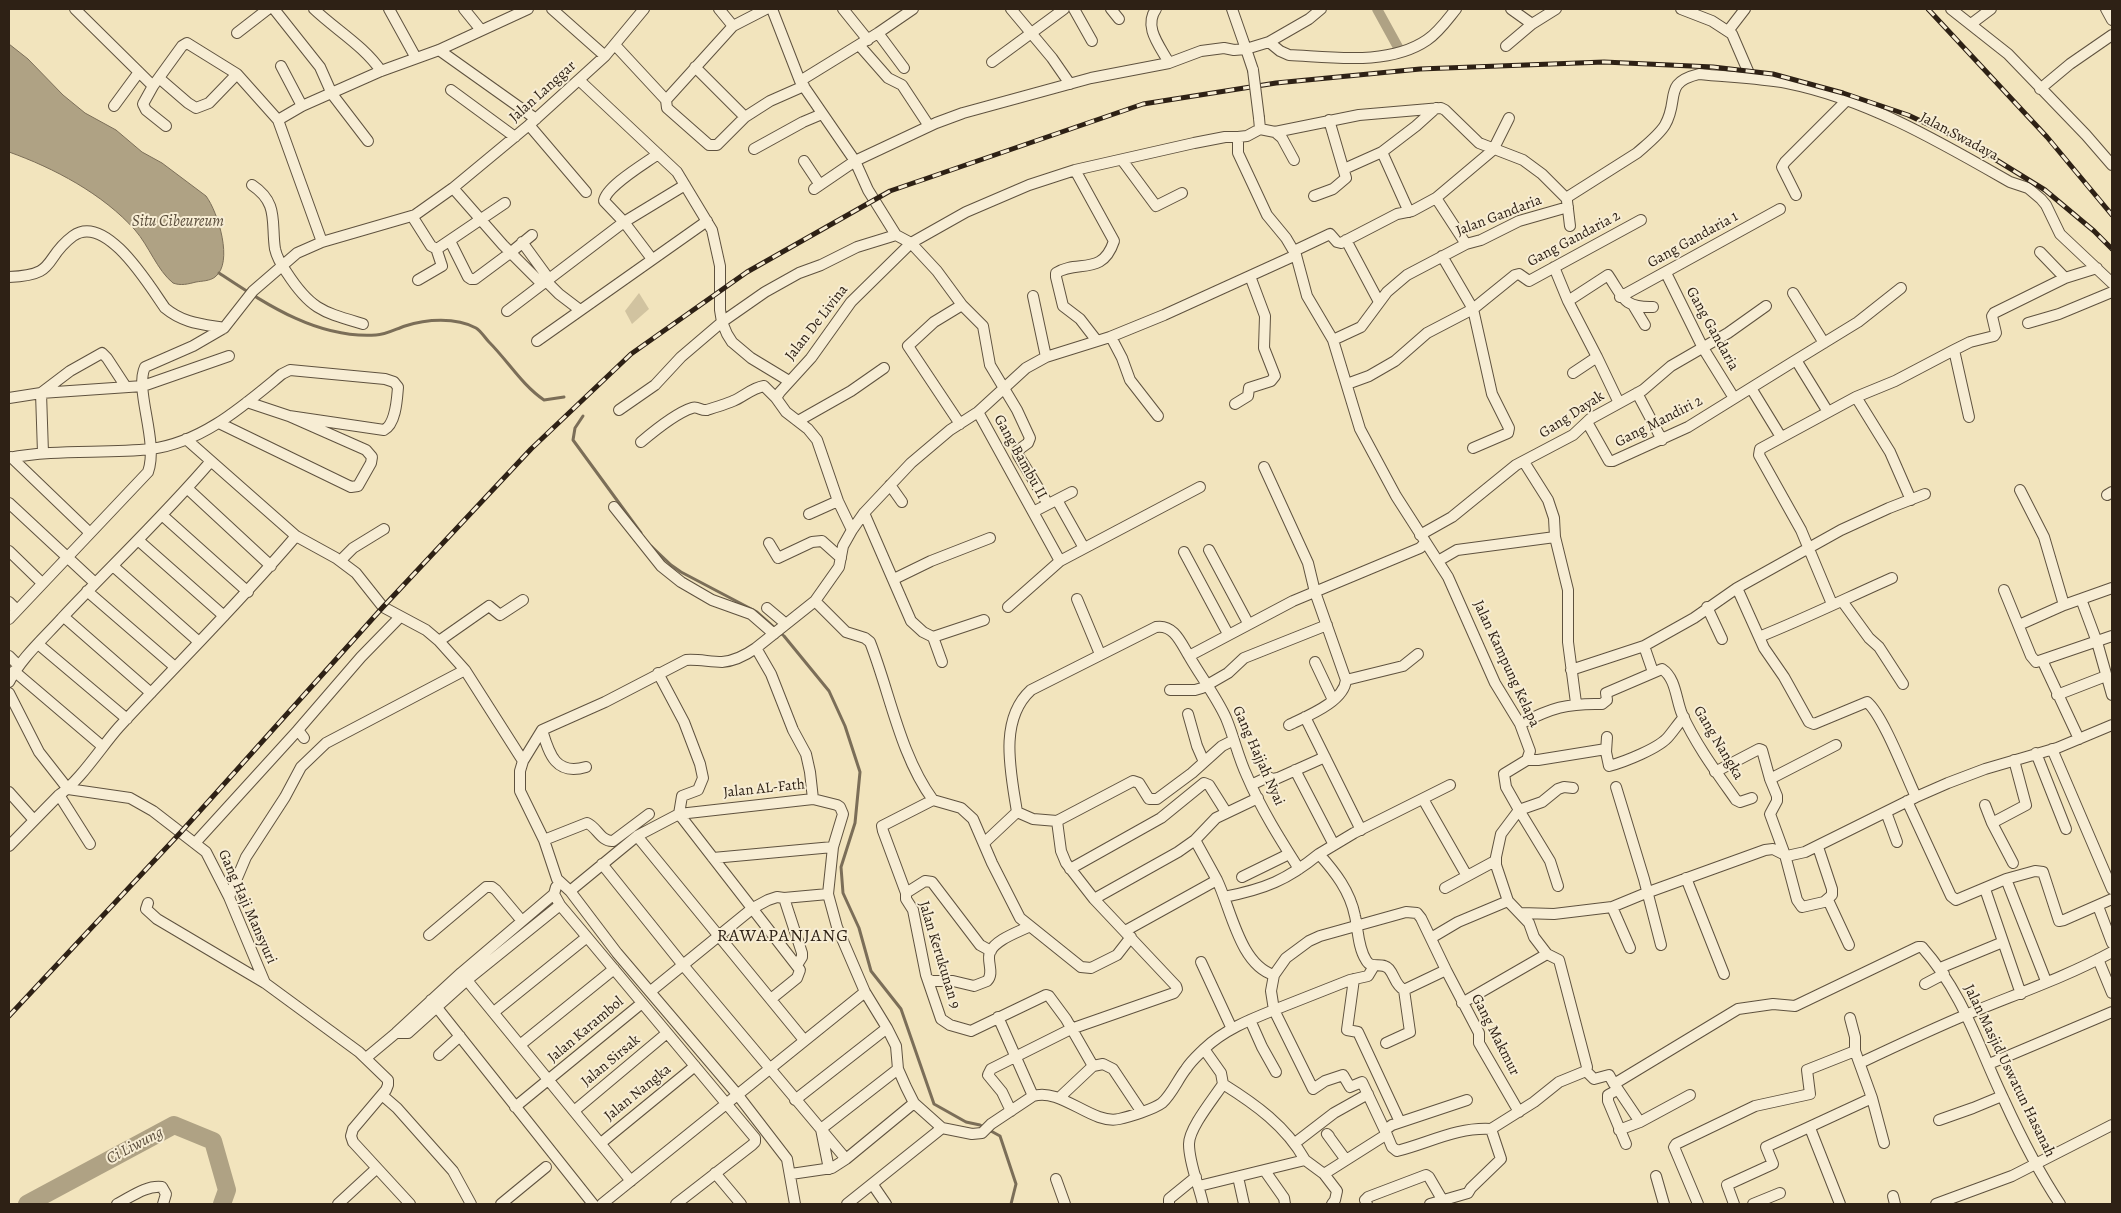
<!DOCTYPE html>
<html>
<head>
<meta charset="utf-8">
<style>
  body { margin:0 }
  #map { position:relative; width:2121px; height:1213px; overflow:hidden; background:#f2e4bd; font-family:Alegreya,serif }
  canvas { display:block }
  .frame { position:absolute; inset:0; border:10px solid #2e2115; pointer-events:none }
</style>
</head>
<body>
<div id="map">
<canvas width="2121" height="1213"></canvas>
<div class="frame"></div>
</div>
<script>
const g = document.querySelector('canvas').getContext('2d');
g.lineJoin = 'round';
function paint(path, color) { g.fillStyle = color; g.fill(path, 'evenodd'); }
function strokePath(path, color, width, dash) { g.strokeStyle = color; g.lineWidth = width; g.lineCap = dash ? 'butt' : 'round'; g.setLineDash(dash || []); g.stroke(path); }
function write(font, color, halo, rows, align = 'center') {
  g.font = font + ' Alegreya,serif'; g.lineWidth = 4; g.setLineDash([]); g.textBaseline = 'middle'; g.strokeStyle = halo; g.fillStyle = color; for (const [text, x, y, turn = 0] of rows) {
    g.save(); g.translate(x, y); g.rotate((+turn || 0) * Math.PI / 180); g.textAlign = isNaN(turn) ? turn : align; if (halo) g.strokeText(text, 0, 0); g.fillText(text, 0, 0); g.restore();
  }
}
const green = new Path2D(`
  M639 293 649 309 632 324 625 311Z`);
const water = new Path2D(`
  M9 44 28 59 63 95 85 113 116 130 142 152 162 163 206 196C218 212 234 263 215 277 210 281 202 281 196 282 188 284 181 286 173 283 157 270 149 246 135 230 103 194 54 168 9 152Z`);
const stream = new Path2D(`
  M219 273C266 304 317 339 376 335 385 335 396 329 405 326 426 319 456 317 476 328 481 331 485 338 489 342 508 361 522 385 544 400L564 397
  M583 416 575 428 573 440 641 533
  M651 546 671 565 681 572 757 612 784 636 829 691 845 726 860 772 855 823 841 867 843 893 859 928 871 971 901 1009 934 1104 966 1122 980 1125 1000 1136 1016 1184 1011 1204`);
const canal = new Path2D(`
  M1377 9 1399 49`);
const river = new Path2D(`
  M27 1204 174 1125 213 1141 227 1190 222 1204`);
const minor = new Path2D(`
  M75 9 153 86
  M274 9 320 67 332 94 368 141
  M314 9C336 30 364 46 381 71
  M389 9 416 58
  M464 9 481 30
  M552 9 605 56
  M719 9 733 26
  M766 9 733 26 666 100 667 108 709 145H717L745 117 770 101 804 86
  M772 9 800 81 855 161 868 190 896 235
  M843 9 868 40
  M1011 9 1052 58 1070 84
  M1074 9 1092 41
  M1111 9 1119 19
  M1156 9C1143 27 1160 46 1169 63
  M1232 9 1246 49 1269 42 1280 51 1289 55C1332 57 1389 66 1427 40 1439 32 1447 20 1456 9
  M1511 9 1532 24 1556 9
  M1681 9 1712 21 1732 34 1751 78
  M1951 9 2008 54 2086 135 2112 165
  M2106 9 2112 20
  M1971 24 1991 9
  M1728 31 1745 9
  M237 33 268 9
  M878 33 904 68
  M1269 42 1309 19 1321 9
  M615 45 666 100
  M859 45 888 78 902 85 929 126
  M1506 46 1532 24
  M439 50 536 119
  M992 62 1064 9
  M281 66 302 106
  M695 67 745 117
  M159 78 188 103 196 108 209 103 237 74
  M579 80 677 172 712 230 720 266V310L722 322 727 334 732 342 751 358 789 381
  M800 81 878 33 913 9
  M2040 89 2070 64 2112 35
  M451 90 515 137
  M114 106 139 72
  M1259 118 1260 129 1247 136 1238 137V153L1253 185 1267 215 1286 238 1296 255 1307 296 1333 340 1360 429 1396 496 1448 577 1495 683 1520 724 1530 751 1527 760 1504 774 1506 787 1519 810 1501 834 1496 857V865L1508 901 1529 923 1534 937 1547 954 1559 960 1587 1067 1586 1071 1559 1082 1534 1102 1491 1129
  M278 120 302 106 381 71 439 50 528 9
  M529 125 586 192
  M166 126 146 110 143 104 153 86 182 46 187 43 237 74 278 120 322 242
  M1260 129 1275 132 1359 115 1441 108 1445 110 1479 143 1523 160 1542 174 1566 198
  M1275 132 1282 138 1294 160
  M754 149 803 122 822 114
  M1382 152 1409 212
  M1122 160 1156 206 1182 193
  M804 161 820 185
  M1344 169 1382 152 1416 126 1436 108
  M1075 170 1114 241C1102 277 1078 259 1056 273V277L1063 306 1080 319 1097 341
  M252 185C279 203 271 222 275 249 277 258 282 266 287 273 311 310 323 312 363 324
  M453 188 503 245 542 284
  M814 189 855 161 936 123 963 113 1091 78 1169 63 1201 51 1224 48 1234 50 1246 49 1253 70
  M1796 195 1782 167 1785 162 1846 101
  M1314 196 1333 189 1346 178 1329 120
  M1436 198 1466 244
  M1566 198 1637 153C1646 145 1659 135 1665 125 1680 99 1662 83 1699 74 1728 77 1758 78 1787 83 1867 99 1940 142 2010 182L2028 188 2041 199 2046 205 2060 234 2112 283
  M1567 201 1570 226
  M412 216 431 246 437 249 505 203
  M1346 240 1379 302
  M450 241 468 277 471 279H475L510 253 532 235
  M522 242 549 279
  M1294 251 1330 234 1337 242 1341 243 1397 214 1412 211 1436 198 1493 150 1509 118
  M2040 252 2065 278
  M1442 256 1473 309 1492 394 1509 428 1508 433 1473 448
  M652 259 624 222 604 201C606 186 646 163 658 154
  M1554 267 1568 301 1608 275C1623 297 1623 308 1653 307
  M1666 273 1703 348 1734 398
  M9 277C59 275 42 259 73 236 106 212 150 287 165 308 183 323 201 324 224 328L253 291 297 253 322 242 415 215 453 188 529 125 605 56 644 9
  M418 280 442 266 436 248
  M546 281 559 294 580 310
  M1793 293 1824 343
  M1033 296 1046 357
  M1620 297 1780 209
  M1568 301 1597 357
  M1633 305 1645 325
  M507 311 624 222 685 185
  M2028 323 2059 314 2112 292
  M1111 337 1122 358 1130 380 1158 416
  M1333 340 1361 327 1387 292 1407 275 1466 244 1481 240 1519 221 1568 207
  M537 341 707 221
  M1954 350 1969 417
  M1573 373 1597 357 1619 403
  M1347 384 1369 376 1395 361 1427 333 1473 309 1515 275 1519 274 1529 281 1641 220
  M1751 388 1781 437
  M1637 393 1662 440
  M1856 397 1890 452 1911 500
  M9 398 41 393 143 386 229 356
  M776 398 780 392 811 358 851 302 911 243 937 271 962 305 983 326 990 365 1017 410 1030 438 1028 443 1017 451 1018 455 1048 504
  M1235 404 1248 396 1249 388 1271 381 1275 376 1264 348 1265 316 1250 276
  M619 410 655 385 681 357 722 322 765 292 799 273 821 265 857 247 896 235 911 243 966 212 1029 185 1075 170 1194 143 1225 137H1238
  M978 412 1060 561 1200 487
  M1828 412 1796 360 1858 322 1901 288
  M798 421 851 391 884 368
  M1587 422 1609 461H1613L1688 427 1796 360
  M219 423 351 487 358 486 371 463 372 457 366 450 289 416 247 402
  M960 424 908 346 934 322 962 305
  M186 439 296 536 336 558 356 573 383 607 426 630 439 641 465 670 523 761
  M641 442C654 431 676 413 692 408 698 406 701 411 707 410 710 409 729 403 733 401 743 397 752 388 764 386L776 398 786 412 808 429 817 440 838 501 852 530
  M43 453 41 393 70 371 102 353 107 358 126 387
  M11 457 89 532
  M9 458C56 449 103 454 151 449 203 442 243 406 282 374L290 370 385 379 394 382 398 387C397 399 396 424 384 430L289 416
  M1524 462 1548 500 1554 518 1555 537 1568 590V642L1576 703
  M1264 467 1308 563 1315 592 1346 680C1344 702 1307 716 1289 725
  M890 485 902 502
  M188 489 271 566
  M2020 490 2044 537 2064 605 2081 599 2097 642 2112 695
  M2107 495 2112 492
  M1057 500 1084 548
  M9 503 95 583
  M614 507 661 566 681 582 712 600 751 614 774 634
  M1033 512 1072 492
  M864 513 911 621 923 632 933 637 984 620
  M809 514 838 501
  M162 515 248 592
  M1420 535 1452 517 1516 465 1573 435 1590 419 1643 390 1671 366 1728 333 1766 306
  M138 540 224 616
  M769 543 778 558 812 542 822 541 841 558
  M1209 550 1248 623
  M9 551 42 583
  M1184 552 1228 634
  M340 561 353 548 384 529
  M1438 561 1457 550 1555 537
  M113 566 199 642
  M894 579 931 561 990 538
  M1737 588 1764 648 1784 677 1809 722 1814 724 1867 702C1883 715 1906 776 1916 797
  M2004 590 2031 656 2036 662 2112 636
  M87 591 175 667
  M1077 599 1100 654
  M2081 599 2112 588
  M815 601 846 632 865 638 870 642C890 693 900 755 933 800L961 808 973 819 992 863 1020 918 1081 967 1091 968 1117 955 1131 937
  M1842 601 1869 638 1879 647 1903 684
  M9 602 17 610
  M1832 604 1801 530 1759 455 1760 449 1856 397 1895 381 1954 350 1970 342 1994 336 1996 333 1992 316 1994 313 2065 278 2097 268
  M1008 607 1060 561
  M1707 607 1722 639
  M767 608 786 624
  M64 617 151 693
  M9 619 148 472C159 441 134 390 145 367L193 346 224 328
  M2019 625 2064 605
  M933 637 942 662
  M1759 637C1804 619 1847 598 1892 578
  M439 641 489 606 500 615 523 600
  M38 644 127 719
  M1644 646 1653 672
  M756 648C746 655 735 661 722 662 710 662 698 659 686 660L605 702 542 730 523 761 520 771V791L544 840 557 879 570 891 617 953 737 1094 787 1159 795 1204
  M9 656 19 666
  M1189 656C1201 677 1216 696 1226 718 1234 737 1238 757 1247 776 1261 809 1280 839 1299 869
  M2042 660 2079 739
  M1315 662 1333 700
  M1571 670 1644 646 1694 618 1737 588 1841 530 1889 508 1925 494
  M14 671 102 746
  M658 673 684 722 700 764 703 778 698 790 682 796 679 814 800 970 797 978 771 999
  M1346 680 1403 666 1418 654
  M9 682C21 658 44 638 62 618 111 566 164 516 211 461
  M1170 690H1195L1202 688 1228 673 1244 658 1327 625
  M9 693 39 752 68 789 130 798 153 811 206 852 229 897 265 983
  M2057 695 2106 676
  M1188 714 1197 746 1204 762
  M1305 717 1361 830
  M1520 724C1551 708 1567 703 1602 704L1607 700 1606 693 1662 669C1676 678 1676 700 1682 714 1696 745 1717 773 1736 800L1740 802 1752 798
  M542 730C549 753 555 776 586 767
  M1607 737 1606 752 1609 766C1624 762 1660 748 1669 736 1674 730 1678 724 1684 717
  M304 738 298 730 361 657 400 617
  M2052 749 2112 889
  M2036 753 2066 829
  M1527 760H1538L1606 749
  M1295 770 1334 845
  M1715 772 1759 749 1762 750 1770 779 1777 796V801L1770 814 1785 855 1797 900 1802 907 1824 902 1832 895V889L1818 847
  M1770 779 1836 745
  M1251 785 1268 777 1273 779 1278 778 1325 757
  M1616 787 1644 879 1661 945
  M9 792 33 819
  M59 795 90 844
  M813 799 810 772 806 754 793 730 771 674 756 648 815 601 839 567 843 546 852 530 864 513 911 463 950 430 978 412 1026 368 1046 357 1110 337 1164 315 1296 255
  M1423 799 1467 876
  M1907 801 1951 896 1956 900 2006 879 2046 981
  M1985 805 1992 823
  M1017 812C1011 773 998 720 1031 690L1156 627C1174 624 1181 643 1189 656L1293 601 1420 548 1425 543
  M1886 812 1897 842
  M1057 821 1133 781 1139 783 1149 799H1157L1192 773 1222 746 1234 740
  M637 836 804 1040
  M544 840 587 823C597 827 601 842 613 841L649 814
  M1195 840 1216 818 1258 798
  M196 842 298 730
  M984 843 1017 812 1033 819 1057 821
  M9 846 59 795C79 782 102 746 119 727 178 663 240 602 296 536
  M1319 854 1354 833 1450 785
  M713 858 833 847
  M2013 863 1992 823 2026 805 2014 760
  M602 864 683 965 846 1159
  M1070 869 1161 818 1204 783 1209 785 1226 812
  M1242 877 1289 854
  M1686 878 1724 974
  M2006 879 2035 871 2043 872 2059 921 2064 920 2112 899
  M1558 886 1550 861 1519 810 1542 802 1558 789 1564 787 1573 788
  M1445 888 1495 861
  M1985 889 2021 994
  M570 891 637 836 679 814 813 799 837 805 840 807 843 814 833 847 828 894 837 927 865 992 887 1028 896 1046 898 1069 906 1087 914 1103 942 1128 972 1134 982 1133 991 1124 1033 1096C1061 1087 1092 1125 1119 1119 1129 1117 1154 1109 1162 1103 1172 1094 1178 1079 1186 1069 1191 1061 1198 1055 1204 1049 1224 1030 1249 1020 1274 1010L1271 991 1274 975C1240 965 1231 909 1217 880L1125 931
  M906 893 883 831 882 826 933 800
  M554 894 560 905 587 937 755 1138V1142L752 1145 676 1204
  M229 897 246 857 285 797 301 767 326 743 465 670
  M1224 897C1265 889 1287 880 1319 854 1335 872 1350 891 1355 916 1358 929 1358 948 1366 960 1371 970 1382 961 1389 969 1395 976 1395 985 1404 990L1446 970 1421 918 1417 913 1406 912 1320 936 1309 941 1286 958 1274 975
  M784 898 802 953V957L797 965
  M1094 899 1178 852 1195 840 1217 880
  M1828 900 1849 945
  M148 903 146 909 157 919 265 983 359 1052 388 1080V1085L386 1090 353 1129 351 1136 353 1142 410 1204
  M2098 906 2112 943
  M1612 907 1630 948
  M1521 913 1554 914 1612 907 1646 893 1765 850 1773 849 1787 856 1805 852 1916 797 1948 783 1985 769 2057 748 2112 725
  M429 935 486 887H492L496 890 522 921
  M1431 938 1458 922 1508 901
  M991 951 980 945 932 882 925 881 906 893V899L913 910 926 975 941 1019 950 1025 971 1031 1046 995 1049 996 1066 1019 1093 1066
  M2098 959 2112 993
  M1201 962 1232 1029
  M1374 966 1368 976 1350 980 1274 1010 1313 1089 1325 1081 1343 1075 1350 1087 1362 1082 1387 1135
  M1940 968 2003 942
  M1446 970 1479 1033V1043L1519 1112
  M461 973 631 1181
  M928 979 932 981H953L974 986 987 981C995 973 986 961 990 952 996 939 1019 932 1030 926
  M1354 979 1347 1030 1358 1032 1400 1122
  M1925 984 1944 974
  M651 991 753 908 768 900 777 897 784 898 828 894
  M431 1000 593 1204
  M1462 1003 1547 954
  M494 1012 587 937
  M998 1017 1033 1096
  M1850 1018 1855 1037V1051L1872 1098
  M1250 1020 1262 1047 1276 1072
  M396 1033H408L467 980 560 905
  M1386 1043 1410 1032 1404 990
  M520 1045 614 969
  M439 1055 460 1036
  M366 1058 396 1033 461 973 554 894 556 887
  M1860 1063C1896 1046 1932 1029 1968 1014 2016 994 2066 977 2112 952
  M1989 1064 2112 1012
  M1586 1071 1594 1079 1609 1075 1614 1084 1738 1009 1773 1004 1795 1006 1918 947H1922C1965 996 1977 1044 2004 1100 2019 1133 2040 1174 2060 1204
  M1223 1084C1255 1104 1286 1126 1305 1160
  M1615 1085 1640 1122
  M1617 1090 1608 1095V1101L1626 1144
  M382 1095 397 1108 453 1171 471 1204
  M1059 1098 1093 1066 1103 1064 1113 1069 1141 1111
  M795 1100 887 1028
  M515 1107 642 1003
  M574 1111 667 1033
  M1011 1111 1002 1092 988 1075 991 1069 1071 1029 1174 993 1177 989 1176 986 1094 899 1066 863 1061 851 1057 821
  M1939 1120 1973 1108 2002 1096
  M1810 1128 1840 1204
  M1385 1130 1392 1125 1467 1100
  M1619 1130 1640 1122 1690 1095
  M1329 1136 1327 1134 1346 1160
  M601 1143 695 1066
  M1295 1143 1334 1113 1368 1094
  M829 1169 821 1129 898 1069
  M1265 1171 1284 1198 1285 1204
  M715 1173 741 1204
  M791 1174 832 1168 846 1159 914 1103
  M1656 1176 1664 1204
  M1238 1177 1244 1204
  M1056 1179 1065 1204
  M873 1185 886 1204
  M1199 1186 1305 1160 1324 1174
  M1893 1196 1895 1204
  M117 1204C131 1197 146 1185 162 1187L166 1194 163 1204
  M338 1204 377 1168
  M501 1204 546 1167
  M602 1204 865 992
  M847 1204 942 1128
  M1169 1204V1199L1196 1177
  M1203 1204C1199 1185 1189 1164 1189 1144 1189 1128 1214 1098 1223 1084L1221 1073 1204 1049
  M1332 1204 1335 1200 1337 1191 1324 1174 1384 1136 1387 1135 1392 1147 1397 1151C1429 1143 1457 1127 1491 1129
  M1367 1204 1365 1200 1368 1197 1426 1175 1429 1177 1443 1201
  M1430 1204 1468 1193 1471 1188 1501 1159 1491 1129
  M1698 1204 1674 1147 1676 1144 1755 1106 1810 1094 1807 1070 1855 1051
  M1734 1204 1727 1185 1773 1164 1766 1147 1872 1098 1884 1143
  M1753 1204 1780 1193
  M1936 1204 2012 1176 2112 1125`);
const rail = new Path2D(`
  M1928 9 2047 137 2112 215
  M9 1016 181 832 383 607 531 449 631 354 747 272 890 191 1143 104 1276 83 1420 69 1604 62 1713 67 1773 74 1843 93 1908 115 1972 145 2045 190 2094 231 2112 249`);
const minorBridge = new Path2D(`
  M1253 70 1259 118`);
const streetNames = [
  ["Jalan Langgar",543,92,-42],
  ["Jalan Swadaya",1959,137,28],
  ["Jalan Gandaria",1499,216,-21],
  ["Gang Gandaria 2",1574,239,-28],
  ["Gang Gandaria 1",1693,240,-29],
  ["Jalan De Livina",817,323,-52],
  ["Gang Gandaria",1712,329,61],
  ["Gang Dayak",1572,415,-33],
  ["Gang Mandiri 2",1659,422,-27],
  ["Gang Bambu II",1020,457,61],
  ["Jalan Kampung Kelapa",1506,664,65],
  ["Gang Nangka",1718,743,59],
  ["Gang Hajjah Nyai",1258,756,66],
  ["Jalan AL-Fath",764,789,-6],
  ["Gang Haji Mansyuri",247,907,66],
  ["Jalan Kerukunan 9",939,955,73],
  ["Jalan Karambol",586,1030,-40],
  ["Gang Makmur",1495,1035,63],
  ["Jalan Sirsak",611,1061,-40],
  ["Jalan Masjid Uswatun Hasanah",2009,1071,64],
  ["Jalan Nangka",638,1093,-39]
];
const waterNames = [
  ["Situ Cibeureum",178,222],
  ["Ci Liwung",135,1146,-28]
];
const quarterNames = [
  ["RAWAPANJANG",783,937]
];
paint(green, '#d1c3a0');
paint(water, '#afa284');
strokePath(water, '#7b6e58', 1);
strokePath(stream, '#7b6e58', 3);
strokePath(canal, '#afa284', 10);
strokePath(river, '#afa284', 18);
strokePath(minor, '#5f523f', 12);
strokePath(minor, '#f7edd4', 10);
strokePath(rail, '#2e2115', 5);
strokePath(rail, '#f7edd4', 3, [9]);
strokePath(minorBridge, '#5f523f', 12, []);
strokePath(minorBridge, '#f7edd4', 10);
write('15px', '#2e2115', '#f7edd4', streetNames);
write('italic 16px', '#5b4e3c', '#f7edd4', waterNames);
g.letterSpacing = '1px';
write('18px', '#2e2115', '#f7edd4', quarterNames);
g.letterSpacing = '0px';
</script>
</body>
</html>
